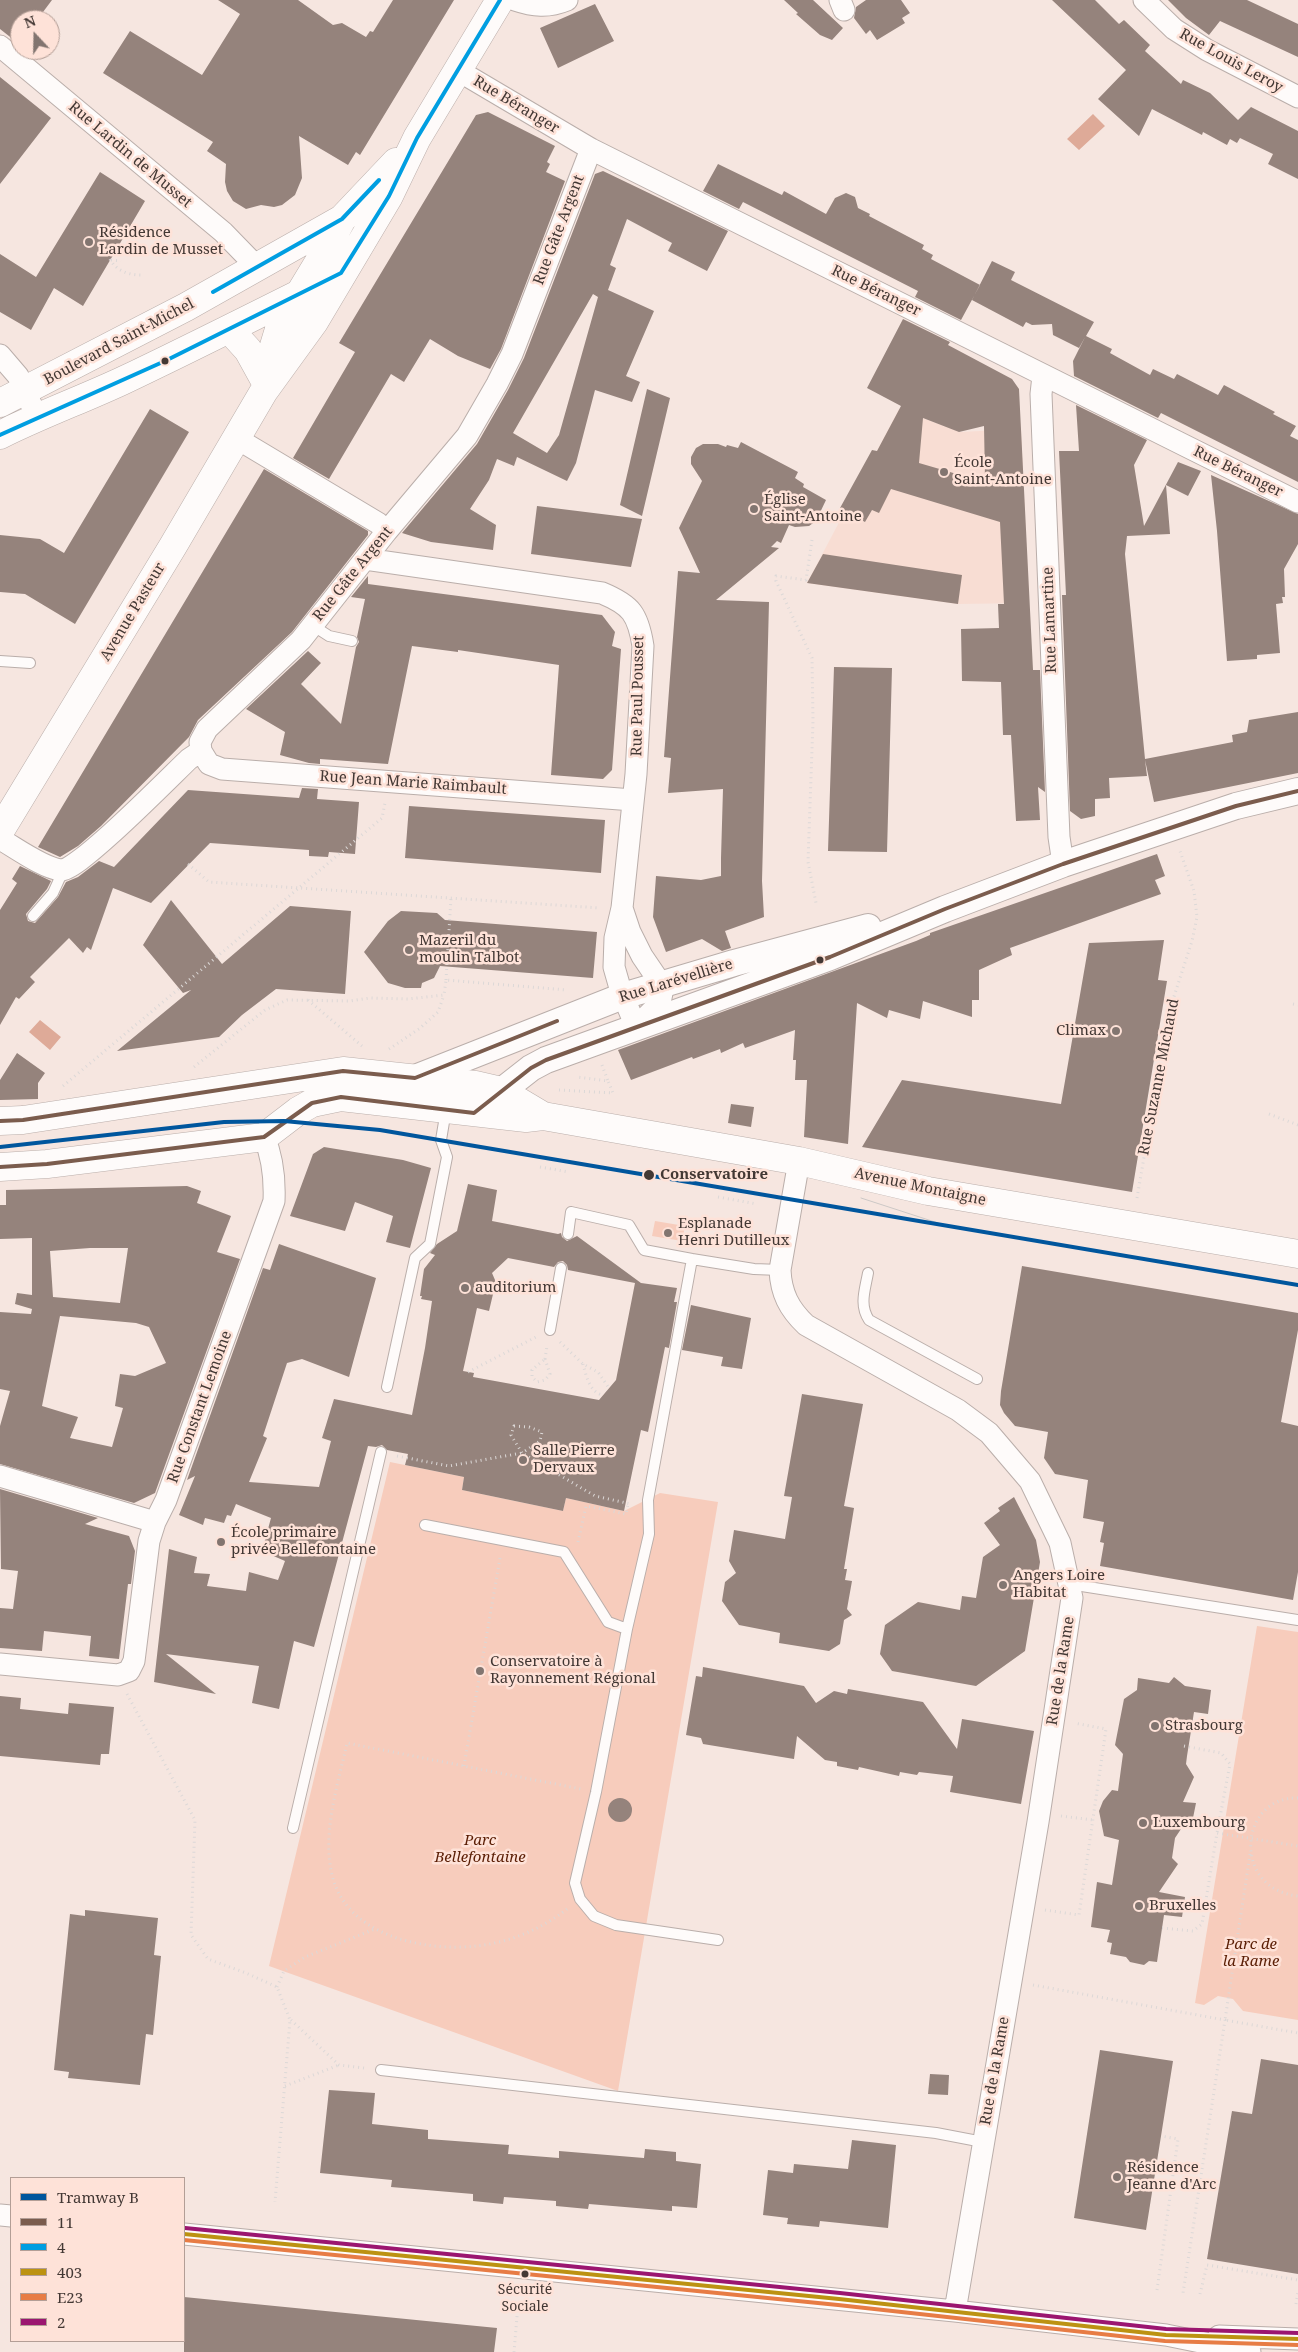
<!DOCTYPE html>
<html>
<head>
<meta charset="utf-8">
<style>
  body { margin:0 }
  #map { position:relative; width:1298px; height:2352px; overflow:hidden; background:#f6e6e0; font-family:"Noto Serif",serif }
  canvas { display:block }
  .legend { position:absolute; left:10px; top:2177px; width:175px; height:165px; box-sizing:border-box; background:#fee2d8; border:1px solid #b39e96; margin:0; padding:6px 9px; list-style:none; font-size:15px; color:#433834 }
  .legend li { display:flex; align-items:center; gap:10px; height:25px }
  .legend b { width:25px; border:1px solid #b39e96 }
  .north { position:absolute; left:10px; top:10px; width:50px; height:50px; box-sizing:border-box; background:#fee2d8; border:1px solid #b39e96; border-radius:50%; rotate:339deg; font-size:14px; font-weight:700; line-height:20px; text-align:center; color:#433834 }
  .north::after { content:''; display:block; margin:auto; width:18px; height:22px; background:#827570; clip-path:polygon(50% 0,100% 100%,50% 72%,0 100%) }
</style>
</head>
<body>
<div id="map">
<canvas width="1298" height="2352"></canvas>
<ul class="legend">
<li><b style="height:6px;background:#00569d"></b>Tramway B</li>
<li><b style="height:6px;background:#7b5c4d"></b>11</li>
<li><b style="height:6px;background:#009ee1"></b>4</li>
<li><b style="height:6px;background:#bc9212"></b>403</li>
<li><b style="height:6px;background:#e77c45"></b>E23</li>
<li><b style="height:6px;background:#9b1670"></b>2</li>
</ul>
<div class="north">N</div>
</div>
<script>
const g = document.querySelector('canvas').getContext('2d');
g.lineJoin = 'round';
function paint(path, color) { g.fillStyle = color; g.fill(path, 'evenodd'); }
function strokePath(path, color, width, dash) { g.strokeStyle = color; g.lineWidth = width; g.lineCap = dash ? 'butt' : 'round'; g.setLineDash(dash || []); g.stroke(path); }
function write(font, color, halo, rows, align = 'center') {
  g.font = font + ' "Noto Serif",serif'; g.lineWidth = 5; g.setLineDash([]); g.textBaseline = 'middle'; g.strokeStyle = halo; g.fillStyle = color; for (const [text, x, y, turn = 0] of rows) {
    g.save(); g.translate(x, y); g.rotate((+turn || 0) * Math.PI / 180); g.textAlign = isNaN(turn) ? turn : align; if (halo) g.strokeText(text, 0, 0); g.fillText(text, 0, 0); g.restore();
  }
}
const built = new Path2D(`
  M899 409 960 432 1021 429 1029 603 958 604 807 583Z`);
const green = new Path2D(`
  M655 1221 685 1226 682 1241 652 1236Z
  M390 1462 464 1477 462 1490 563 1511 566 1498 624 1511 660 1493 718 1502 618 2091 269 1966Z
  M1257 1626 1298 1632V2020L1243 2011 1233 1999 1218 1996 1204 2005 1195 2003Z`);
const water = new Path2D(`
  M1093 114 1105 126 1079 150 1067 139Z
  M40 1020 61 1037 50 1050 29 1032Z`);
const building = new Path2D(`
  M0 0H52L37 20H20V40H14L0 29Z
  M218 0H298L333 25 342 23 366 37 370 31 373 32 393 0H454L360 155 356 152 348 165 299 136 302 178 295 195 282 205 274 207 261 205 246 209 233 201 227 191 225 182 226 164 207 151 213 142 103 73 130 31 202 75 240 14Z
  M784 0H813L843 28 832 40 820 35 796 14 798 13Z
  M866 0H901L910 13 902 18 905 23 877 40 870 30 866 34 854 18 856 7Z
  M1052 0H1095L1119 24 1124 20 1150 45 1145 51 1181 84 1183 80 1210 93 1238 120 1251 107 1298 131V179L1268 164 1273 154 1240 138 1237 143 1230 139 1227 145 1203 132 1202 135 1152 109 1139 136 1098 99 1126 70Z
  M1168 0H1247L1298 24V57L1220 21 1209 35 1186 18Z
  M595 4 614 41 558 68 540 28Z
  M0 77 51 118 0 184Z
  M488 112 555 146 547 162 550 164 546 172 565 181 501 349 490 369 458 356 430 339 404 382 391 374 329 479 293 458 355 352 339 343 476 115Z
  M718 164 782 195 784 191 826 214 835 198 846 193 855 197 858 208 870 214 869 216 924 245 922 249 933 255 931 259 980 285 961 320 915 297 918 291 743 202 739 209 703 191Z
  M603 171 728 231 707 271 668 251 672 243 627 219 610 265 616 268 608 290 654 311 626 376 640 382 632 402 595 390 576 463 567 481 517 457 514 466 497 459 489 480 470 509 496 525 493 550 431 542 402 533 477 444 508 390 524 358 595 174ZM593 294 598 297 559 435 547 453 513 433Z
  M100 172 145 201 83 306 54 288 31 330 0 312V254L36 277Z
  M992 261 1015 272 1011 280 1094 322 1086 336 1112 349 1110 353 1150 375 1153 369 1174 379 1177 374 1218 395 1224 385 1275 412 1273 414 1296 426 1290 436 1298 440V482L1161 413 1158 418 1074 376 1073 361 1085 337 1079 348 1053 335 1052 324 1032 325 1026 322 1023 327 972 300Z
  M903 319 950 342 948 345 1012 379 1019 389 1033 670H1040L1045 792 1038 787 1040 820 1016 821 1011 735H1003L1001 682 962 681 961 629 999 628 998 604H1004L1000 522 891 489 879 513 872 510 865 522 840 508 872 450 877 451 901 406 867 388ZM923 418 959 432 984 426 985 479 968 474 967 477 919 463Z
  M647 389 670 398 642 516 620 505Z
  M1076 405 1147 440 1134 465 1144 526 1178 462 1201 471 1188 496 1166 485 1170 534 1127 536 1125 554 1145 759 1233 742 1232 735 1247 732 1249 720 1298 712V773L1154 802 1145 760 1147 776 1109 778 1110 798 1095 799V816L1081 819 1070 811 1062 595H1066L1059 451H1079Z
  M150 409 189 432 75 624 25 594 0 592V535L40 539 64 553Z
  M741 442 798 472 795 478 804 484 803 487 826 500 816 521 809 526 795 527 789 525 781 543 777 541 771 547 779 548 716 600 769 602 762 881 764 917 725 931 731 948 722 951 702 939 666 952 653 917 656 876 701 880 721 876V858L723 789 668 793 671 758 664 757 678 571 700 573 679 528 702 481 691 464V457L696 448 703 444H718L726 447 727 445 738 448Z
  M264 469 368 531V535L292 632 198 720 189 737 101 826 78 846 60 857 38 847Z
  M1211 475 1298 514V544L1284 569 1285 597H1282L1283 603 1276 604 1280 653 1257 655V659L1227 661 1217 531Z
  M537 506 642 519 631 567 531 554Z
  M823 554 962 575 958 604 807 583Z
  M368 576V584L602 615 615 632 612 646 621 649 612 770 603 779 551 775 559 665 458 650V652L412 646 388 764 320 759V764L309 763 280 755 285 732 246 709 308 651 321 663 301 684 341 724 356 647 359 642 357 637 365 599 351 597Z
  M834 667 892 668 887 852 828 851Z
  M302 788 318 789 317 799 359 802 355 854 329 852 328 857 309 856V850L210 843 151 903 113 888 91 950 87 947 83 953 69 938 30 977 35 982 19 999 16 997 0 1025V910L17 883 12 879 20 866 51 881 47 889 26 914 28 921 35 923 58 897 66 882 78 877 99 861 114 867 188 790 299 798Z
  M409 806 605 820 601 873 405 858Z
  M1157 854 1165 876 1155 880 1161 894 1010 948 1012 955 979 970V1000H972V1017L923 1001 920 1019 889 1010 887 1018 857 1003 848 1144 804 1137 807 1080H795L796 1060H793L795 1030 745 1048 743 1043 721 1053 720 1049 693 1059 692 1057 631 1080 618 1050 916 941 930 935V933Z
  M171 900 222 964 290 906 351 911 345 994 276 989 242 1015 219 1037 117 1051 191 990 183 993 143 945Z
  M401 911 437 913 445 920 597 932 593 978 440 966 434 978 422 983 421 988H405L388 983 364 952 388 921Z
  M1164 940 1158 980 1167 981 1132 1192 862 1147 902 1080 1061 1104 1089 943Z
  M17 1053 45 1073 38 1083V1099L0 1100V1080Z
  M731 1104 754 1107 751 1127 728 1123Z
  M324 1147 403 1160 431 1168 410 1248 386 1242 393 1216 355 1202 345 1231 290 1216 313 1154Z
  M468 1184 497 1190 492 1221 558 1234 561 1233 562 1237 567 1241 577 1236 641 1283 677 1288 674 1302H677L669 1348 665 1347 648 1432 641 1430 624 1511 566 1498 563 1511 462 1490 464 1477 405 1465 408 1454 387 1450 382 1445 376 1447 368 1446 314 1647 294 1641 279 1709 252 1703 259 1666 166 1654 216 1694 154 1682 169 1549 197 1557 194 1573 210 1574 207 1586 246 1591 249 1572 278 1580 285 1561 262 1551 271 1518 236 1504 231 1516 227 1515 224 1523 205 1518 203 1525 179 1515 195 1476 187 1480 263 1268 270 1270 279 1244 376 1278 349 1377 302 1359 287 1363 263 1436 267 1438 249 1482 319 1487 331 1441 322 1438 334 1399 412 1415 425 1348 432 1301 421 1299 422 1296H420L424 1269 435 1255 430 1253 437 1244 457 1231ZM508 1258 554 1267 558 1262 563 1261 567 1265 568 1270 635 1283 616 1380 599 1400 473 1377 474 1373 463 1371 477 1308 489 1311 494 1290 495 1280 492 1273Z
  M187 1186 201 1191 197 1203 231 1216 217 1252 240 1259 155 1493 134 1503 0 1464V1426L10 1391 0 1389V1312L31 1314 32 1309 15 1304 17 1293 32 1295V1238L0 1239V1205H6V1190ZM90 1248H128L120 1303 53 1297 50 1251ZM60 1316 136 1323 149 1327 166 1363 135 1376 120 1374 115 1406 123 1408 112 1447 70 1438 78 1417 42 1406Z
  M1022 1266 1298 1313V1330L1281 1422 1298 1426V1572L1293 1600 1100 1566 1104 1543 1100 1542 1104 1522 1083 1518 1088 1480 1055 1474 1044 1458 1048 1432 1015 1426 1004 1413 1000 1405 1001 1391Z
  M691 1305 751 1318 742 1369 721 1366 723 1357 682 1350Z
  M802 1394 863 1404 844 1506 854 1508 844 1569H847L845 1580 852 1581 847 1609 852 1615 844 1620 840 1644 829 1651 779 1643 780 1633 739 1625 722 1601 725 1582 736 1573 729 1561 734 1530 785 1539 792 1497 784 1496Z
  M0 1489 98 1518 85 1524 129 1536 135 1551 131 1584H128L119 1659 89 1656 91 1636 44 1631 42 1651 0 1648V1608L13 1609 18 1571 1 1569Z
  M1014 1497 1036 1540 1040 1562 1025 1651 976 1686 892 1671 880 1654 885 1625 918 1602 960 1610 962 1596 976 1598 983 1557 1000 1545 984 1523 1000 1511 998 1508Z
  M703 1667 804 1686 816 1703 834 1691 847 1694 848 1689 923 1702 957 1749 962 1719 1034 1731 1021 1804 950 1792 953 1776 919 1772 917 1775 900 1772 899 1776 859 1767 858 1770 837 1766V1762L825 1760 797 1736 794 1759 703 1744 701 1738 686 1735 696 1676 702 1677Z
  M1174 1677 1185 1686 1211 1690 1208 1714 1194 1712 1187 1756 1186 1764 1194 1777 1183 1802 1196 1803 1192 1823H1185L1175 1838 1172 1858 1178 1864 1159 1892 1185 1897 1182 1917 1164 1915 1157 1962 1149 1961 1144 1965 1130 1962 1126 1957 1110 1954 1112 1943 1107 1942 1110 1930 1091 1927 1097 1882 1112 1885 1119 1840 1104 1836 1099 1811 1103 1801 1112 1790 1118 1791 1123 1754 1115 1745 1124 1699 1137 1690 1138 1678 1169 1683Z
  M0 1696 21 1698 20 1709 68 1714 69 1703 114 1707 109 1754H101L100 1765 0 1756Z
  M608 1810a12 12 0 1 1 24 0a12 12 0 1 1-24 0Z
  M85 1910 158 1918 154 1955 161 1956 153 2035 146 2034 140 2085 68 2078 69 2072 54 2070 70 1914 85 1916Z
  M1100 2050 1173 2061 1146 2230 1074 2218Z
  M1261 2059 1298 2065V2274L1207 2259 1232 2111 1252 2114Z
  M930 2074 949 2075 948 2095 928 2094Z
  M329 2090 375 2093 372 2124 428 2130V2139L509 2145 508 2154 559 2158V2151L644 2158 645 2149 676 2152V2161L701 2164 697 2208 672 2206V2211L589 2204 588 2209 556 2206V2201L504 2197 503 2204 473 2201V2194L391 2187 392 2180 320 2173Z
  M852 2140 896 2145 888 2228 820 2221 819 2227 787 2224 788 2218 763 2215 768 2170 793 2173 794 2164 848 2169Z
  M184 2297 497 2328 494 2352H184Z`);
const path = new Path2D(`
  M110 259C116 271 129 275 141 275
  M111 260 121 261
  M812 540 806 580 776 576V581L812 658 813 721 808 862 816 903
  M188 864 209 882 600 908
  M446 980 451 898
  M308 1000 362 1046
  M1293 1004 1298 1005
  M389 1049 419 1029 438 1012 444 995
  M602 1065 608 1081
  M194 1067 265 1010 287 1000 350 1001 370 998 408 999 444 995 446 980 567 990
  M63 1086 382 818 385 803
  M559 1090 613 1093 608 1081 577 1077
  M1269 1114 1298 1125
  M540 1167 569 1172
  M718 1197 757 1204
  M1137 1198 1169 1012 1192 941 1197 917 1194 891 1180 851
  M560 1342 583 1364 598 1372 609 1388
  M545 1359 550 1374 545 1380 537 1382 532 1377V1370Z
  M545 1359 547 1346
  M583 1364C586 1376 590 1392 602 1395
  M468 1372 536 1337
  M514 1426 529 1427 542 1432 540 1441 522 1453 511 1435Z
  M397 1456 449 1466 522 1453 595 1496 631 1504
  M578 1542 586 1506 626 1514 628 1504
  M127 1694 195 1820 191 1935 208 1959 246 1973 277 1987 290 2020 275 2202
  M1184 1746 1221 1753 1230 1764 1217 1833
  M464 1766 500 1558
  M1298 1798C1239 1796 1231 1889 1298 1896
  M1061 1816 1093 1820
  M1250 1854 1225 2020 1298 2033
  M567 1909C542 1929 508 1943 476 1946 423 1952 346 1935 332 1875 322 1832 338 1784 347 1743L581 1789
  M1045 1910 1079 1915 1106 1729 1074 1723
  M1162 1928 1193 1931 1202 1924 1217 1833 1298 1846
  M1033 1985 1225 2020 1183 2293
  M277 1987 284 1971 305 1957 375 1929
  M291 2020 339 2065 364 2068
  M285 2086 339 2065
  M1157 2290 1178 2139 1161 2136
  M1200 2294 1207 2265 1298 2280
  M1296 2304 1298 2292
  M514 2352 518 2305`);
const service = new Path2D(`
  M312 625 329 636 352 641
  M0 661 30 663
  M33 916 53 893 63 871
  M568 1234 571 1212 629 1225 644 1250 692 1259
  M868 1273C865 1290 859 1305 869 1320L977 1379
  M550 1330 561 1268
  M387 1387 415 1258 430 1244 447 1157 441 1140 446 1110
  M425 1525 564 1552 608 1622 627 1629
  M1069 1584 1298 1620
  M293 1828 381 1452
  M718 1940 616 1925 594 1916 580 1899 575 1883 596 1792 627 1629 649 1534 648 1500 692 1259 754 1269 780 1270
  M381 2070 936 2133 983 2142`);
const minor = new Path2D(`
  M515 0C533 6 548 8 567 0
  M840 0 844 10
  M1144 0 1174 29 1207 50 1298 97
  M0 46 223 232 257 267
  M459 71 591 149 1298 502
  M0 355 18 376 37 417
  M1043 376 1041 394 1059 837 1063 864
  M236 438 378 523 387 531
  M365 559 602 593C631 605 638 614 643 646L636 774 622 908 615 938 614 967 620 988 636 1027 660 1003 662 993 661 984 642 956 630 932 622 908
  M201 751 209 764 222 769 633 800
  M0 839C16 848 43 868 61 870 77 872 172 775 189 759L201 751 200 742 207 729 301 640 387 531 467 436 497 384 512 354 591 149
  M799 1161 780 1270C781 1293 789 1309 806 1325L958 1410 989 1433 1030 1481 1060 1543 1072 1598 1038 1822 955 2311
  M0 1476 155 1522 166 1500 274 1201C275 1178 273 1158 264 1137
  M0 1664 118 1675 129 1671 134 1661 149 1541 155 1522
  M0 2215 11 2216
  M184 2234 955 2311 1166 2335 1250 2352
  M1219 2336 1298 2339`);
const tertiary = new Path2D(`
  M415 1078 623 996 734 963 868 927
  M485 1104 531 1068 546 1060 830 957 945 909 1063 864 1236 806 1298 791`);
const secondary = new Path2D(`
  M229 329 248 350 264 379
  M264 379 280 326 323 255 342 219 396 162
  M0 403 186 307 342 219
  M0 435C40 415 81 400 122 381 196 346 268 309 341 273
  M0 831 173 546 264 391 314 322 389 196 417 138 500 0
  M0 1121 23 1120 343 1071 475 1085 501 1091 543 1116
  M0 1167 47 1164 264 1137 298 1111 312 1103 341 1097 526 1118 543 1116 799 1161 928 1191 1298 1254`);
const tram = new Path2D(`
  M861 1198 941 1224`);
const bus1 = new Path2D(`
  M0 1121 23 1120 343 1071 415 1078 557 1021
  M0 1167 47 1164 264 1137 312 1103 341 1097 474 1113 531 1068 546 1060 830 957 945 909 1063 864 1236 806 1298 791`);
const bus2 = new Path2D(`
  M213 292 342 219 379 180
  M0 435 165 361 341 273 389 196 417 138 500 0`);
const bus3 = new Path2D(`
  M184 2234 839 2299 1166 2335 1298 2339`);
const bus4 = new Path2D(`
  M184 2240 838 2305 1165 2341 1298 2345`);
const bus5 = new Path2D(`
  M185 2228 840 2293 1166 2329 1298 2333`);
const tram1 = new Path2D(`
  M0 1147 224 1122 284 1121 380 1130 1298 1285`);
const markers = [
  [89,242,5,"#827570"],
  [165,361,4.5,"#433834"],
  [944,472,5,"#827570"],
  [754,509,5,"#827570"],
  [409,950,5,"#827570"],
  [820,960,4.5,"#433834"],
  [1116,1031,5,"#827570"],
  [649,1175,6,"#433834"],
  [668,1233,5,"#827570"],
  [465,1288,5,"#827570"],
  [523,1460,5,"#827570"],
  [221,1542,5,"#827570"],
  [1003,1585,5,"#827570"],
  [480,1671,5,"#827570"],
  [1155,1726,5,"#827570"],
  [1143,1823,5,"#827570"],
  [1139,1906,5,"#827570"],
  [1117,2177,5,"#827570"],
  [525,2274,4.5,"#433834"]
];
const busNames = [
  ["Sécurité",525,2290],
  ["Sociale",525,2307]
];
const streetNames = [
  ["Rue Louis Leroy",1231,61,29],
  ["Rue Béranger",516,105,31],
  ["Rue Lardin de Musset",130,155,40],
  ["Rue Gâte Argent",559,230,-69],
  ["Rue Béranger",876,291,26],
  ["Boulevard Saint-Michel",119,342,-28],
  ["Rue Béranger",1238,472,26],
  ["Rue Gâte Argent",353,574,-51],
  ["Avenue Pasteur",133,612,-59],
  ["Rue Lamartine",1050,620,-92],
  ["Rue Paul Pousset",638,696,-89],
  ["Rue Jean Marie Raimbault",413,783,4],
  ["Rue Larévellière",676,981,-17],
  ["Rue Suzanne Michaud",1159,1077,-79],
  ["Avenue Montaigne",920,1187,12],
  ["Rue Constant Lemoine",200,1407,-70],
  ["Rue de la Rame",1061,1671,-81],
  ["Rue de la Rame",995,2071,-80]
];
const poiNames = [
  ["Résidence",99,233],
  ["Lardin de Musset",99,250],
  ["École",954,463],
  ["Saint-Antoine",954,480],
  ["Église",764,500],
  ["Saint-Antoine",764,517],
  ["Mazeril du",419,941],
  ["moulin Talbot",419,958],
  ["Climax",1106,1031,"right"],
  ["Esplanade",678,1224],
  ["Henri Dutilleux",678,1241],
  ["auditorium",475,1288],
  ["Salle Pierre",533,1451],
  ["Dervaux",533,1468],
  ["École primaire",231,1533],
  ["privée Bellefontaine",231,1550],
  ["Angers Loire",1013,1576],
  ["Habitat",1013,1593],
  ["Conservatoire à",490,1662],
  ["Rayonnement Régional",490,1679],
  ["Strasbourg",1165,1726],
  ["Luxembourg",1153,1823],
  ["Bruxelles",1149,1906],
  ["Résidence",1127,2168],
  ["Jeanne d'Arc",1127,2185]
];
const stopNames = [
  ["Conservatoire",660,1175]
];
const parkNames = [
  ["Parc",480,1841],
  ["Bellefontaine",480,1858],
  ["Parc de",1251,1945],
  ["la Rame",1251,1962]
];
paint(built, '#f8ddd3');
paint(green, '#f7ccbc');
paint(water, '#deaa98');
paint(building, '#95837c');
strokePath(service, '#baaeaa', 12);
strokePath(minor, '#baaeaa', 23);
strokePath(tertiary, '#baaeaa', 28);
strokePath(secondary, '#baaeaa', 29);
strokePath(path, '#dcd8d7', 3, [1, 4]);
strokePath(service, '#fefbfa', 10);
strokePath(minor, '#fefbfa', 21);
strokePath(tertiary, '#fefbfa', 26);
strokePath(secondary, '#fefbfa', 28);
strokePath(tram, '#ccc8c6', 1);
strokePath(bus1, '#7b5c4d', 4);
strokePath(bus2, '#009ee1', 4);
strokePath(bus3, '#bc9212', 4);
strokePath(bus4, '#e77c45', 4);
strokePath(bus5, '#9b1670', 4);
strokePath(tram1, '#00569d', 4);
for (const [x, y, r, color] of markers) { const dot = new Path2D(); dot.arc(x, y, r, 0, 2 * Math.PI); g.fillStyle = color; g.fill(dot); strokePath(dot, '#fee2d8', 2); }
write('14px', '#433834', '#fee2d8', busNames);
write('15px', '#433834', '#fee2d8', streetNames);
write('15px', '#433834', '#fee2d8', poiNames, 'left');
write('bold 15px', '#433834', '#fee2d8', stopNames, 'left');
write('italic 15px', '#5b1e05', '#fee2d8', parkNames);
</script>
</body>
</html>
